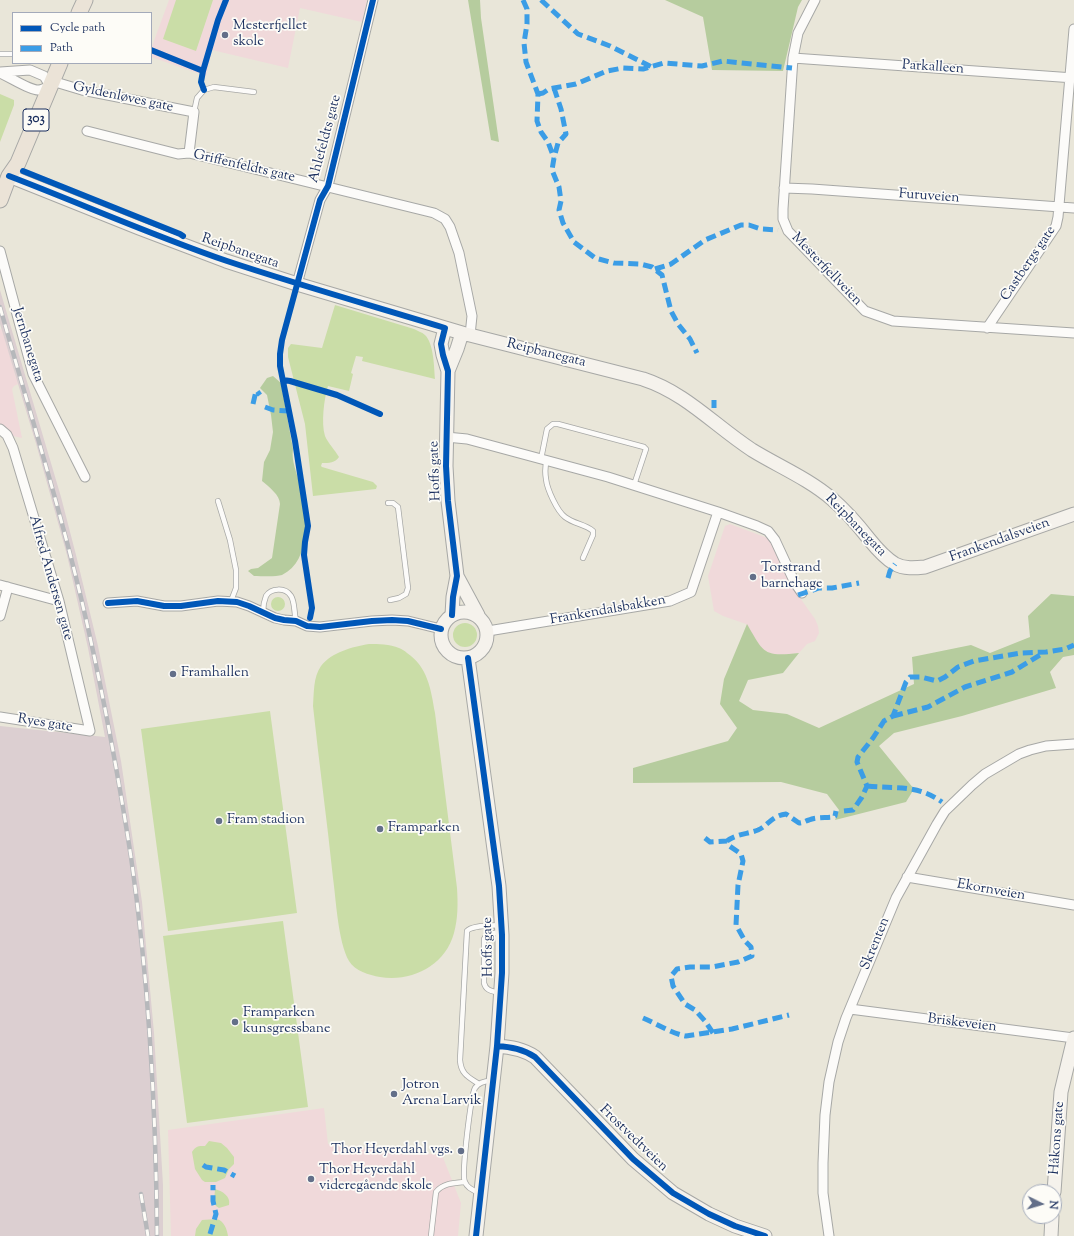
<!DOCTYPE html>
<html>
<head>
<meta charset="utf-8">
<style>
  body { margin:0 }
  #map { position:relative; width:1074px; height:1236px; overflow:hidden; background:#e9e6d9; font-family:"Sorts Mill Goudy",serif }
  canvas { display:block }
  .legend { position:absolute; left:12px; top:12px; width:140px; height:52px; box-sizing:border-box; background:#fdfcf7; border:1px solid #a3aaba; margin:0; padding:5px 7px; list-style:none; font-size:12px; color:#1b2f5e }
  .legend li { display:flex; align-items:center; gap:8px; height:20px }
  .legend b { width:20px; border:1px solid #a3aaba }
  .north { position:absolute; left:1022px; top:1184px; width:40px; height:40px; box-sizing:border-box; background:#fdfcf7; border:1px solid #a3aaba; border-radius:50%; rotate:95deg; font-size:11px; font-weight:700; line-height:16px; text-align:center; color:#1b2f5e }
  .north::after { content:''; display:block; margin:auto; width:14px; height:18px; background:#636f89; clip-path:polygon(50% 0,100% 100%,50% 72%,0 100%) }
</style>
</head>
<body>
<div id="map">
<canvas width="1074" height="1236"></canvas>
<ul class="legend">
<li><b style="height:5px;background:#0057b8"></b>Cycle path</li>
<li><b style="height:5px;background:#3b9de6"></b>Path</li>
</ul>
<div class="north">N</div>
</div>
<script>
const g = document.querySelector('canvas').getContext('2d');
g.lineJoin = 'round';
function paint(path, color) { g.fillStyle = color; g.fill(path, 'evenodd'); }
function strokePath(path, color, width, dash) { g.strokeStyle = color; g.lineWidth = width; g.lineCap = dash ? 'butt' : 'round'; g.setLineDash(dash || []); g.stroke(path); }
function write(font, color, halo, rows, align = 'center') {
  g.font = font + ' "Sorts Mill Goudy",serif'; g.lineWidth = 3.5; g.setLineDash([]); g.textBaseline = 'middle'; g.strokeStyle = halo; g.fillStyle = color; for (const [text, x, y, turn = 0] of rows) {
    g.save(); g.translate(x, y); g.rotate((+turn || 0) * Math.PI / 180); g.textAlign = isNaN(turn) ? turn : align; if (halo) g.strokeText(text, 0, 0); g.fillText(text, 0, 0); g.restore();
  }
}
const built = new Path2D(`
  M169 0H367L362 22 300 8 288 68 212 50 206 76 151 57V49Z
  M0 329 2 330 18 384 14 386 12 389 22 438 0 433Z
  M730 524 770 539 781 566 798 595 815 619 818 626 819 633 815 641 807 644 799 653 785 655 771 654 761 648 746 624 723 616 714 611 708 576 725 526Z
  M324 1108 328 1144 442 1155 461 1203 458 1236H171L168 1130Z`);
const industrial = new Path2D(`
  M0 290 61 497 76 555 98 646 121 761 142 902 154 1033 163 1185V1236H0V726L105 737 88 648 67 555 37 447 0 324Z`);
const green = new Path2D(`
  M176 0H213L196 51 163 39Z
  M0 94 14 100V105L0 142Z
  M335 305 414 329C417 331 422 332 425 335 434 344 434 367 435 379L362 361 363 357 356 356 351 373 353 374 349 391 328 386C324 399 321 423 325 436 328 443 335 450 339 457 335 463 329 463 322 463L321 466 322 467 373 482 377 486 376 489 313 496 305 424 288 357V348L291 344 322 348Z
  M271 604a7 7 0 1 1 14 0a7 7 0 1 1-14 0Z
  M453 635a12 12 0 1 1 24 0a12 12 0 1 1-24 0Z
  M369 644C378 644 390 644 399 648 402 649 405 651 407 653 428 667 431 690 435 713L457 888C458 904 458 918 454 933 445 966 412 982 380 977 369 975 355 971 349 961 338 942 336 899 333 878 327 820 319 763 313 706 314 694 313 677 321 666 332 652 352 647 369 644Z
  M270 711 297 913 168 931 141 729Z
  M283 921 308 1107 187 1123 163 936Z
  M209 1141 221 1143 227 1148 234 1157V1164L229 1169 225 1178 216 1182H205L202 1180 195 1169 192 1152C196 1146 198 1146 205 1146Z
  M215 1189C222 1191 231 1196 229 1205L219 1208 216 1206 214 1202Z
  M217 1219C224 1221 227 1229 228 1236H195L196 1229 202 1220Z`);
const forest = new Path2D(`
  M468 0H480L481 18 499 142 491 140Z
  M665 0H802L798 7 783 71 712 70 703 17Z
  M273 376 281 383 293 449C291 461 297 473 300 485 306 512 313 560 282 575 276 577 261 576 254 576L248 571 251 569 258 568 272 558 280 504C280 495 269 487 262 481L264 462 270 450 273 432 271 415 267 395 260 388 267 378Z
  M1051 594 1074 596V655L1063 657 1050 672 1056 688 962 716 894 733 879 746 914 789 906 802 835 820 839 810 827 794 781 782 633 783V768L728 741 737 728 720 704 724 679 747 624C764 653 763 657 799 653L783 673 748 680 739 701 753 710 787 714 819 728 914 684 912 657 971 645 990 653 1030 637 1028 616Z`);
const service = new Path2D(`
  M0 54H13
  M194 112 197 98 204 90 214 87 254 92
  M541 459 547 429 553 424H558L644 447 646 449 634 485
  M547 460C545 466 545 473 546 479 547 489 557 511 565 517 574 524 585 524 593 531V535L583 558
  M218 501 230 540 236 570V588L231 601
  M388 503H393L398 507 408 588 406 594 399 598 390 600
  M263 612C263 607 264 601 266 596 271 588 285 587 291 596 295 602 294 613 296 621
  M499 993C492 991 486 991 484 983V939C487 933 494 933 500 932
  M479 1084C468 1077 461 1074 460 1060L467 931C472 925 491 926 500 925
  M480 1193C474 1191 467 1188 465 1182 461 1175 471 1095 475 1088 479 1082 485 1081 491 1081
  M431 1236 436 1192C443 1183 455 1183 465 1182`);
const minor = new Path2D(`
  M815 0 798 33 793 58 783 209V219L788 231 865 311 893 321 1074 333
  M793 58 1074 78
  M0 72 30 70 44 76 50 86C47 87 42 90 38 90 29 90 10 77 0 73
  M52 81 82 90 194 112 189 153
  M87 131 178 154 189 153 434 213 445 219 450 227 459 253 472 316 470 335
  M784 188 812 189 1074 208
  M0 251 33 374 85 477
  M297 284 320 200 328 186 373 0
  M987 328 1056 226 1058 217 1074 29
  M0 429 7 435 13 448 59 601 90 731 0 717
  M446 437 467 439 608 477 718 512 757 526 768 531 775 540 795 583 802 593
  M0 585 59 601
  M108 603 137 601 164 606H181L218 601 237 602 249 606 275 618 284 620 296 621 307 626 320 627 372 621 392 620 408 621 441 629
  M0 616 8 587
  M488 631 670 601 691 592 718 512
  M907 877 1074 905
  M850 1009 1074 1038
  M829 1236 823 1193V1163L825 1115 829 1082 838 1042 846 1018 896 898 937 824 945 811 972 785 985 774 1019 754 1030 750 1046 746 1074 744`);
const secondary = new Path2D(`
  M9 176 139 228 226 261 297 284 462 333 643 379C686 393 715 426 752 450 778 466 809 479 832 499 846 511 858 525 869 539 877 549 885 558 895 564 904 569 915 568 925 567L1074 514
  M445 328 441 344 443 355 448 371 446 466 448 501 457 576 453 597 452 615
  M448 371 457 349 462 333
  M457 576 478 615
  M441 635a23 23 0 1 1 46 0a23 23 0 1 1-46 0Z
  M468 658 499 886 502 935V973L497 1046 476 1236
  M497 1046C511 1047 523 1049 535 1057L633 1159 673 1193 709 1214 735 1226 765 1236
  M1054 1192 1061 1092 1074 1038
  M1051 1236 1052 1216`);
const primary = new Path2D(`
  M79 13 85 0
  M0 200 9 176 18 163 60 63`);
const rail = new Path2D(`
  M0 307C30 414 64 520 88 628 105 704 119 780 131 857 149 982 156 1109 157 1236
  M141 1194 148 1236`);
const quiet = new Path2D(`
  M523 0 527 9V24L524 43 526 62 538 94 537 121 541 132 548 142 554 158
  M541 0 578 34 610 46 652 67
  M554 88 561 109 566 134 558 143 554 158 552 170 559 187 561 201 559 210 563 223 574 242 595 258 614 263 640 264 652 267 662 275 671 311 678 324 690 339 697 353
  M538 94 543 93 549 89 554 88 576 84 607 71 623 68 643 69 664 63 702 66 723 61 792 68
  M655 269 671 264 705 240 741 225H749L761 229 778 230
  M714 400V408
  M253 404 256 391H257L260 395
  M265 407 273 410 289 411
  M888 578 890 571 895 564
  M798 595 819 588H832L859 583
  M893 716 928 707 965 687 1012 672 1045 652
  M867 786C896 789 917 784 942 802
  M844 811 853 810 862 797 867 786 857 762 858 757 873 738 884 721 893 716 906 682 910 677H921L937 681 945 677 958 667 974 661 1021 653 1046 652 1065 649 1074 645
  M705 838 710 842 727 841
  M643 1018C657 1024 673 1034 686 1036L732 1029 789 1015
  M713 1033 705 1021 695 1010 685 1004 673 986 671 976 677 969 690 967H712L738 962 752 956 751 947 745 941 736 925 738 885 743 861 741 854 728 845 727 841C736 834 748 834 758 830 769 825 771 816 786 814L799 823C803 823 805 821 809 820 816 817 825 818 833 817L835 816 836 811
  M203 1165 206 1167 224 1170 235 1176
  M210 1234 216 1214 213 1201V1185`);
const cycleway = new Path2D(`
  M151 50 203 71
  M204 90 201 82 203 71 218 20 226 0
  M23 171 180 234 183 236
  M9 176C82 204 154 236 227 261 299 285 373 306 445 328L441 344 443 355 448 371 446 466 448 501 457 576 453 597 452 615
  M283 380 290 381 337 395 380 414
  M108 603 137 601 164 606H181L218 601 237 602 249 606 275 618 284 620 296 621 307 626 320 627 372 621 392 620 408 621 441 629
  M310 618 312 608 304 555 305 542 308 526 295 441 280 366V354L282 340 320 200 328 186 373 0
  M468 658 499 886 502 935V973L497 1046 476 1236
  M497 1046C511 1047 523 1049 535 1057L633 1159 673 1193 709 1214 735 1226 765 1236`);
const markers = [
  [225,35,4,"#636f89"],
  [753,577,4,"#636f89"],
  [173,674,4,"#636f89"],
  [219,821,4,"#636f89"],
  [380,829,4,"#636f89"],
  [235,1022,4,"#636f89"],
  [394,1094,4,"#636f89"],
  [461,1151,4,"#636f89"],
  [311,1179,4,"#636f89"]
];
const shields = [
  [36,120,26]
];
const shieldNames = [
  ["303",36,120]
];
const poiNames = [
  ["Mesterfjellet",233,27],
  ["skole",233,43],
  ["Torstrand",761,569],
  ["barnehage",761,585],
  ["Framhallen",181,674],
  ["Fram stadion",227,821],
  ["Framparken",388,829],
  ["Framparken",243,1014],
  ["kunsgressbane",243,1030],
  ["Jotron",402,1086],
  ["Arena Larvik",402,1102],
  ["Thor Heyerdahl vgs.",453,1151,"right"],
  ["Thor Heyerdahl",319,1171],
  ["videregående skole",319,1187]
];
const streetNames = [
  ["Parkalleen",933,68,4],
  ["Gyldenløves gate",123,98,12],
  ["Ahlefeldts gate",326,139,-75],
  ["Griffenfeldts gate",244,167,13],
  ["Furuveien",929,197,4],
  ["Reipbanegata",240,252,19],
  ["Castbergs gate",1029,264,-56],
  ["Mesterfjellveien",826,270,46],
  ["Jernbanegata",27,345,73],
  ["Reipbanegata",546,354,14],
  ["Hoffs gate",436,471,-92],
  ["Reipbanegata",855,526,46],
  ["Frankendalsveien",1000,541,-20],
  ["Alfred Andersen gate",50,578,74],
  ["Frankendalsbakken",608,611,-10],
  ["Ryes gate",45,724,9],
  ["Ekornveien",991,891,10],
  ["Skrenten",876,944,-68],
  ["Hoffs gate",489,947,-91],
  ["Briskeveien",962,1024,7],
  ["Håkons gate",1058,1138,-86],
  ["Frostvedtveien",633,1139,44]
];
paint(built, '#f0d9da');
paint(industrial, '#dccfd1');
paint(green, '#cadda7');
paint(forest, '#b6cc9e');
strokePath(service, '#a7a8a6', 6);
strokePath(minor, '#a7a8a6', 11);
strokePath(secondary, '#a7a8a6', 15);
strokePath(primary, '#a7a8a6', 17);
strokePath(service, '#fcfbf9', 4.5);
strokePath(minor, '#fcfbf9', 9);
strokePath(secondary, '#f5f2ec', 13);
strokePath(primary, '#ebe3d7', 15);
strokePath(rail, '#b6b8bb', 4.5);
strokePath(rail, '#fdfcf7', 3, [9]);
strokePath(quiet, '#3b9de6', 5, [10, 5]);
strokePath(cycleway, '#0057b8', 6);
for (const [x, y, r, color] of markers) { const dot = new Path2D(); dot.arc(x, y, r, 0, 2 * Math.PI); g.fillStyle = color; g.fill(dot); strokePath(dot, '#fdfcf7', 1.5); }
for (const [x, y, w] of shields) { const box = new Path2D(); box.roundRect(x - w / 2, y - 11, w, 22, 3); g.fillStyle = '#fdfcf7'; g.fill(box); strokePath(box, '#1b2f5e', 1); }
write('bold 13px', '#1b2f5e', null, shieldNames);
write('14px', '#1b2f5e', '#fdfcf7', poiNames, 'left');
write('14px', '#1b2f5e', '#fdfcf7', streetNames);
</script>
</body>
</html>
